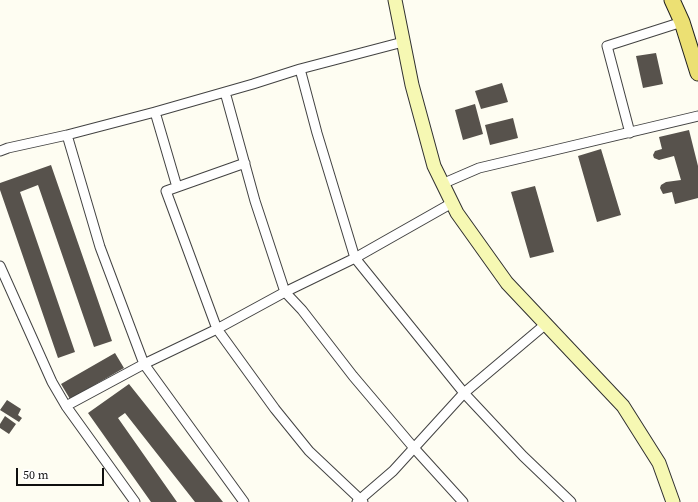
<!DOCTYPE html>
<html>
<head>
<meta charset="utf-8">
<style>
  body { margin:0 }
  #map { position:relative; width:698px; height:502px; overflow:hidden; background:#fefdf2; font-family:"Source Serif 4",serif }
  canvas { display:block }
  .scale { position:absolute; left:16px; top:468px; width:88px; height:18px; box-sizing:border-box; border:2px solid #0f0f0f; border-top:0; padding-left:5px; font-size:12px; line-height:14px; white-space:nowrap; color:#0f0f0f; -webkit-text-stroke:3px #fff; paint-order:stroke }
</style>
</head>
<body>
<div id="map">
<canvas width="698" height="502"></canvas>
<div class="scale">50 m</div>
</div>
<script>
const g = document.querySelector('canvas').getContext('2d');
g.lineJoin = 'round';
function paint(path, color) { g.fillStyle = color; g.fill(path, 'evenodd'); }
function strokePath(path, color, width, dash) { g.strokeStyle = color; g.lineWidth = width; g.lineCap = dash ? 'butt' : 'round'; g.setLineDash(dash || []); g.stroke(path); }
const building = new Path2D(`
  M656 53 663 84 643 88 636 56Z
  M502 83 508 102 481 109 475 91Z
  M475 104 483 134 463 140 455 110Z
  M513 118 518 138 490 145 485 125Z
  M689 130 698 166V198L675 204 672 192 663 194 660 188 661 185 666 182 681 180 674 156 659 160 654 158 653 155 655 151 662 149 659 137Z
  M601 149 621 215 597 222 578 156Z
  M51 165 112 341 94 347 38 185 20 192 75 352 58 358 0 190V183Z
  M535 186 554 252 530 258 511 192Z
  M115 353 124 368 70 399 61 384Z
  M129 384 223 502H195L125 413 118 418 177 502H151L88 413Z
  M7 400 21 409 18 415 22 418 19 422 0 410Z
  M5 416 16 424 9 434 0 428V424Z`);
const street = new Path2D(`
  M300 69 317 133 355 258 464 393 523 456 571 502
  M225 92 255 201 285 292 302 310 353 376 414 448 463 502
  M155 112 177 187
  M630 133 607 46 682 22
  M67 135 100 247 144 364 244 502
  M0 151 8 148 67 135 155 112 253 84 300 69 403 42
  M245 163 166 191 217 329 275 409 309 451 363 502
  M442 184 479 168 698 116
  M0 266 52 382 66 406 135 502
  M66 406 144 364 217 329 285 292 355 258 452 203
  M357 502 393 471 464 393 547 323`);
const secondary = new Path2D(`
  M395 0 412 85 434 166 457 213 507 283 623 406 659 463 673 502`);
const primary = new Path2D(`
  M672 0 682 22 698 73`);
paint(building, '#57524c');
strokePath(street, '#424242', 11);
strokePath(secondary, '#313131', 15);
strokePath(primary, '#202020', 17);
strokePath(street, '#fff', 9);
strokePath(secondary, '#f6f8b3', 13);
strokePath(primary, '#ece073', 15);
</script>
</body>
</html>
